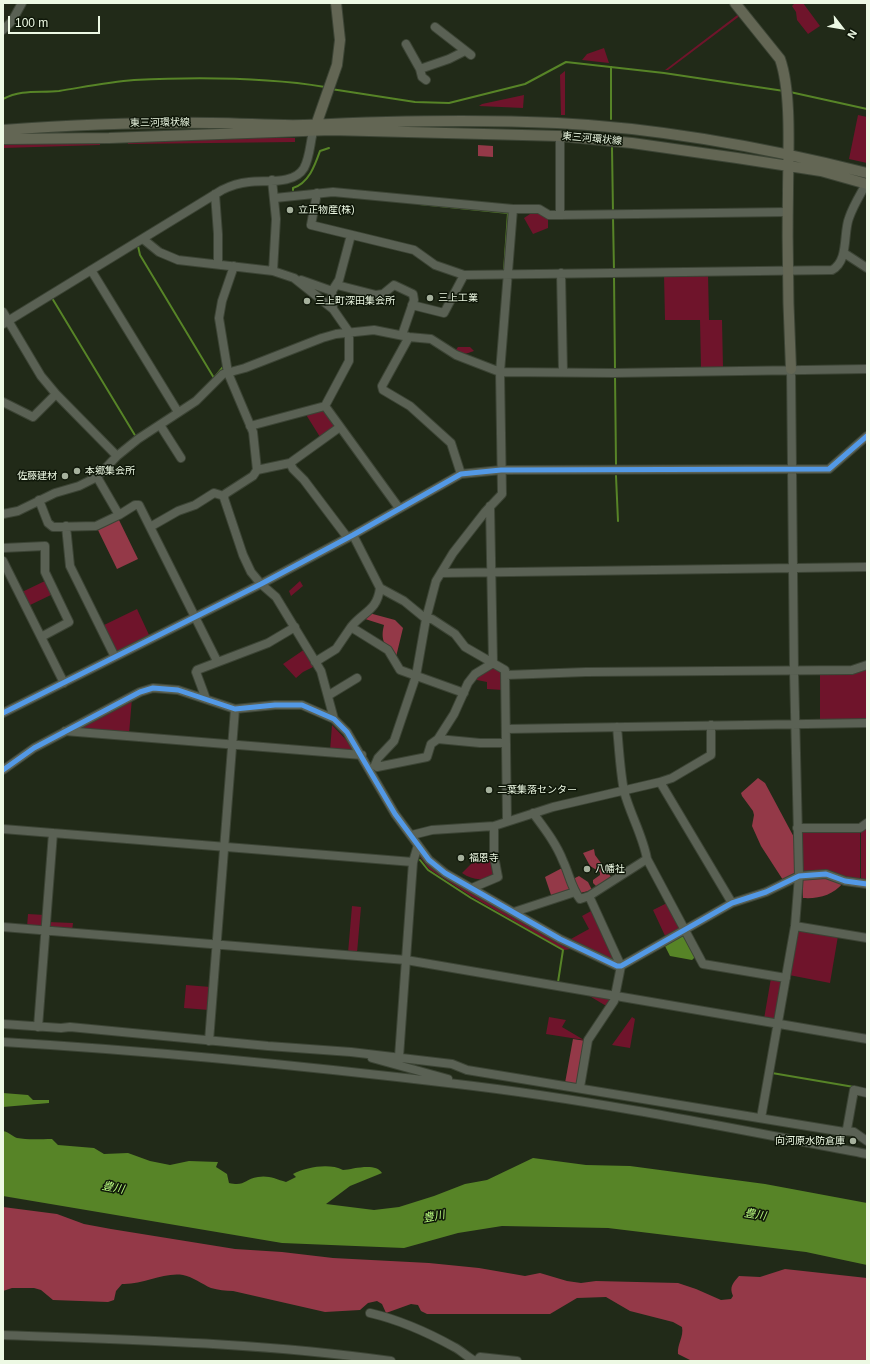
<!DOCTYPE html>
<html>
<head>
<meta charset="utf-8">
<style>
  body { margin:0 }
  #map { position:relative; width:870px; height:1364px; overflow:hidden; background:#212a18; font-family:Arial,sans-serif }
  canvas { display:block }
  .frame { position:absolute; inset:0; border:4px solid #edf9e4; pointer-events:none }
  .north { position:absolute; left:822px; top:8px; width:40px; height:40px; -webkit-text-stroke:3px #0f1709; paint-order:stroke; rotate:121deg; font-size:11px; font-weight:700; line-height:16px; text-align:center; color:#edf9e4 }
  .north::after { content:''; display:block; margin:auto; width:14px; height:18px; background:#edf9e4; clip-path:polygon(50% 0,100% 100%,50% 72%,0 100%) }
  .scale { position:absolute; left:8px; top:16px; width:92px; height:18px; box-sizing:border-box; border:2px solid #edf9e4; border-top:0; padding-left:5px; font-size:12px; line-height:14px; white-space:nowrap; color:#edf9e4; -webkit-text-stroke:3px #0f1709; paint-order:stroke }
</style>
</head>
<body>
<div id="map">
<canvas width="870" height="1364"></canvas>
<div class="frame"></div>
<div class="north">N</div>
<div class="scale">100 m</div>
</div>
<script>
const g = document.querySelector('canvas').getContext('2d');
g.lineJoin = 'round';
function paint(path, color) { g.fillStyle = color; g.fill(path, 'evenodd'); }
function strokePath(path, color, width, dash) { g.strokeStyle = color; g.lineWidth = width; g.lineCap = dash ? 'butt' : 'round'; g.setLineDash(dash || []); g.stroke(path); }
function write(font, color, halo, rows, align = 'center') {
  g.font = font + ' Arial,"Noto Sans JP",sans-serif'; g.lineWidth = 3; g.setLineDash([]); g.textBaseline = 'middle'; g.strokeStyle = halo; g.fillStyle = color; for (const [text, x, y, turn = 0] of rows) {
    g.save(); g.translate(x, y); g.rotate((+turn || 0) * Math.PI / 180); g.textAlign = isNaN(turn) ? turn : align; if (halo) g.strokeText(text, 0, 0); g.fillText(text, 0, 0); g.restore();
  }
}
const green = new Path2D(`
  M795 3H803L820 26 808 34 797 20 796 12 792 6Z
  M740 13 741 15 668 70H665Z
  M604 48 609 63 582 60 587 54Z
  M565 71V115H561L560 75Z
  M524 95 523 108 479 106 482 104Z
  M858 115 867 117V163L849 159Z
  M202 138H295V142L128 144 127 140Z
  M100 141V145L3 148V144Z
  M538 211 548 218V228L533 234 524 218 533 212Z
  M708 273 709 320H722L723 368 701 369 700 320H665L664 274Z
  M458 347H470L474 351C466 354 462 355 455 351Z
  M323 409 335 427 320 437 305 413Z
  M47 580 53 594 28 606 22 592Z
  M300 581 303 586 291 596 289 591Z
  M137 609 150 637 116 654 102 626Z
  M305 649 315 666 303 672 296 678 283 664Z
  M493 667 502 672 503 690 487 689V682L472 679Z
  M867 669V719H820V673Z
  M132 698 129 734 72 730Z
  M332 725 353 747V752L330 751Z
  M866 828 867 831V882L861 881V830Z
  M801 830H860V881L819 870 802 871Z
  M421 855 578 948 564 950 471 896 429 869 420 857Z
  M490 858 494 876C482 881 472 880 462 873L472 863Z
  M667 903 680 930 666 938 653 910Z
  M352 906 361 907 357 953H348Z
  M593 910 618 963 569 940 589 929 582 916Z
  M28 914 45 915 44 928 27 927Z
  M48 922 73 923 72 931 48 929Z
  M797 929 838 936 830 983 789 975Z
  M771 978 783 979 776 1021 764 1019Z
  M186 985 211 987 209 1010 184 1008Z
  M586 994 613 998 608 1007Z
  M549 1017 566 1020 562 1027 584 1040 546 1034Z
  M632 1017 635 1019 630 1048 612 1045Z`);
const forest = new Path2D(`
  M478 145 493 146V157L478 156Z
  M118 518 138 559 117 569 97 528Z
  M369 613 395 620 403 628 396 657C385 646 380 641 384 625L362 618Z
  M758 778 765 783 796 841V875L783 880 761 846 752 826 754 815 753 811 742 796 741 793Z
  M594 849 595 855 612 878 597 887 593 883V880L600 875V872L590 866 583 853Z
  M564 867 572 891 552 898 545 877Z
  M817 875 843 883C833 895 819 899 803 898L802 877Z
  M579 876 588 882 592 890 580 893 573 879Z
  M573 1039 586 1041 578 1085 565 1083Z
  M3 1207 57 1214 84 1224 111 1229 235 1249 282 1252 333 1258 429 1263 479 1268 525 1276 540 1273 567 1281 581 1283 596 1281 678 1283 696 1289 721 1300 731 1299 733 1296C729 1287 733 1283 739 1276L760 1277 785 1269 867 1278V1361H692L678 1354C677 1344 684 1337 682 1327L673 1322 630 1311 606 1297 577 1298 550 1314H427L421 1311 418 1305 411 1304 386 1313 382 1304 377 1301 368 1303 360 1310 325 1312 233 1291C226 1291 218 1290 211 1288 202 1284 193 1277 183 1275 163 1272 143 1285 122 1284L116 1291 114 1300 108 1302 53 1300 41 1290 34 1288H12L3 1291Z`);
const water = new Path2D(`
  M683 935 695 957 692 960 670 956 665 946Z
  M3 1093 28 1095 33 1100H49V1103L3 1107Z
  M3 1131C9 1132 12 1136 17 1138 27 1140 41 1139 52 1139L58 1145 94 1148 104 1154 128 1153 150 1161 170 1165 189 1161 218 1162 216 1167 227 1174 229 1183C245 1187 244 1179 258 1177 268 1175 276 1179 286 1182L296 1177 293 1174C307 1167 329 1163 343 1170 353 1169 376 1162 382 1173L350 1186 326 1204 374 1210 399 1207 434 1196 465 1184 487 1180 533 1158 586 1165 630 1166 765 1184 867 1203V1265L806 1252 608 1228 502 1226 458 1233 404 1248 282 1243 3 1196Z`);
const stream = new Path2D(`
  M611 67V119
  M331 89 415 102 449 103 525 84 566 62 664 73 784 91
  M790 92 867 109
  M3 99C22 89 39 93 59 91 84 87 109 82 134 80 197 77 263 77 325 87
  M612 148 613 213
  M293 190V188C309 183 315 165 320 151L329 148
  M420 204 508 213 504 271
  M613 217 614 271
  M138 246 140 255 214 378 223 367
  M614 275 615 371
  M52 298 136 437
  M615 375 616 464
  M616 476 618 521
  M420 860 428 870 471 898 563 950 558 982
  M772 1073 854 1087`);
const minor = new Path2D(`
  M435 27 471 55
  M3 30 12 21 22 3
  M406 44 420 69 422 77 426 80
  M420 69 449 59 465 51
  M272 180 276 219 273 271
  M317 193 311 225 414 250 435 265 464 275 832 270C849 261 843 233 849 218 853 206 860 195 866 184
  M215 194 218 234V264
  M275 198 333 192 513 209H539L549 215H560V136
  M560 215 788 212
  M143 239 159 252 178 260 273 271 294 278 333 309
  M844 253 867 268
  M234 266 222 301 219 318 228 373 253 432 257 470 253 476 225 494 224 498 243 555 251 572 261 584 276 597 321 671 334 719
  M91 270 178 412
  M561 273 563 372
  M301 280 332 291 339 280 351 235
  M337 285 376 295 383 294 394 285 413 294 414 300 402 335
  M412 305 444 313 464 275
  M3 312 41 376 56 394 117 456
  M3 324 222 190C230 186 239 183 249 182 266 180 294 185 304 168 310 157 310 143 313 132
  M409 337 382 386 383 390 410 406 451 443 461 474
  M3 402 33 417 56 394
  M325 406 399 508
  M160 425 181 458
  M250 426 325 406 349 361V332L333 309 332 291
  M290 463 293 469 304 480 347 537
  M257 470 290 463 340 427
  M97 477 119 515
  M39 500 48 523 53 527 96 526 119 515 135 505H139L217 661
  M490 506 493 663
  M3 514 18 511 55 493 79 486 97 477 117 456 138 439 196 401 223 374 245 368 322 338 336 334 374 330 409 337 431 339 456 355 500 372 614 373 867 369
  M66 526 70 566 115 657
  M150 527 178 511 195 505 214 493 224 496
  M353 535 380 588 404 601 426 619H432L455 634 465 647 505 670 507 821
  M3 548 45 546V572L69 622 41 637
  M3 561 64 683
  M441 573 867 567
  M351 627C364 611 377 611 380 588
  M315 662 336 649 351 627 388 650 400 670 464 693
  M506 675 586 672 852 670 867 665
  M329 695 357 678
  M206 699 196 672 197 670 268 643 295 627
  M3 713 261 584 353 535 461 474 501 470 829 469 867 436
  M617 727C619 748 620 770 624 791 630 814 643 836 647 859L703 964 786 978
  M506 729 867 723
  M65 731 362 755
  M438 739 454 714 468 683 475 674 493 663
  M506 743H480L438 739 431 744 427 757 377 767 375 765 378 758 394 741 416 676 426 619 436 581 453 553 485 512 502 494 500 372 513 209
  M3 770 34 748 140 692 153 688 178 690 235 709 275 705H302L334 719 347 732 395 814 429 860 445 873 560 939 617 966H621L732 903 766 892 799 876 826 874 845 881 867 884
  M660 782 732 903
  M533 813C544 828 556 843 563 861 569 873 571 888 580 899L589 896
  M797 828H860L867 823
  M3 829 413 862
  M412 835 432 830 494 826 553 807 660 782 672 778 711 755V725
  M472 888 498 877 494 856V826
  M514 912 575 892
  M795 926 867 938
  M3 927 406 960 867 1039
  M3 1024 61 1028 70 1027 268 1046 351 1052 452 1064 467 1070 844 1132 847 1129 854 1090 867 1093
  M38 1027 53 833
  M209 1041 235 709
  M3 1042C155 1051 306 1066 457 1084 594 1100 731 1128 867 1154
  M399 1057 413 862 418 845
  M372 1058 448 1079
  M580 1087 588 1040 614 1001 621 966 589 896 647 859
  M761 1118 795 926 799 876 794 671 791 369
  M846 1131 854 1132 867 1141
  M370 1313C400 1320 427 1332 454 1347 462 1351 467 1357 475 1361
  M3 1335C132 1340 263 1343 391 1361
  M477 1361 480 1357 517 1361`);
const major = new Path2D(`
  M735 3 780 59C792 93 788 156 788 193 787 252 788 310 791 369
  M315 128 337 65 340 40 336 3
  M3 130C73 125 142 122 212 123 243 123 274 126 304 125 388 121 473 119 557 123 660 128 767 148 867 173
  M3 139 109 138 331 130 560 136 632 143 737 158 821 171 867 184`);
const cycleway = new Path2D(`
  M3 713 261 584 353 535 461 474 501 470 829 469 867 436
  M3 770 34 748 140 692 153 688 178 690 235 709 275 705H302L334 719 347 732 395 814 429 860 445 873 560 939 617 966H621L732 903 766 892 799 876 826 874 845 881 867 884`);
const markers = [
  [290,210,4,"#a6b19d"],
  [430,298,4,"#a6b19d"],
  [307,301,4,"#a6b19d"],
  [77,471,4,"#a6b19d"],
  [65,476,4,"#a6b19d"],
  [489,790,4,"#a6b19d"],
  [461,858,4,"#a6b19d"],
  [587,869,4,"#a6b19d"],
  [853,1141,4,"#a6b19d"]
];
const streetNames = [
  ["東三河環状線",160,123,-1],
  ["東三河環状線",592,139,5]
];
const poiNames = [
  ["立正物産(株)",298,210],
  ["三上工業",438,298],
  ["三上町深田集会所",315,301],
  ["本郷集会所",85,471],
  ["佐藤建材",57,476,"right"],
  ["二葉集落センター",497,790],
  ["福恩寺",469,858],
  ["八幡社",595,869],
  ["向河原水防倉庫",845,1141,"right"]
];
const waterNames = [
  ["豊川",113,1188,11],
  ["豊川",755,1215,9],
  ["豊川",434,1217,-11]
];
paint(green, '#6f142b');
paint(forest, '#943948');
paint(water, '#578427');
strokePath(stream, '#578427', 2);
strokePath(minor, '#3c4435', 10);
strokePath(major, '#3c4435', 12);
strokePath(minor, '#5a6154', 8);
strokePath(major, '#636654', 10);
strokePath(cycleway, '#5399e6', 5);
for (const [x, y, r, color] of markers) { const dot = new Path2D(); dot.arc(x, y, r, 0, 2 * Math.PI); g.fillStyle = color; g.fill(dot); strokePath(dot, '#0f1709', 1.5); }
write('10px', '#edf9e4', '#0f1709', streetNames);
write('10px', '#edf9e4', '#0f1709', poiNames, 'left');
write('italic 11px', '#b9fb7e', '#0f1709', waterNames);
</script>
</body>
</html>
